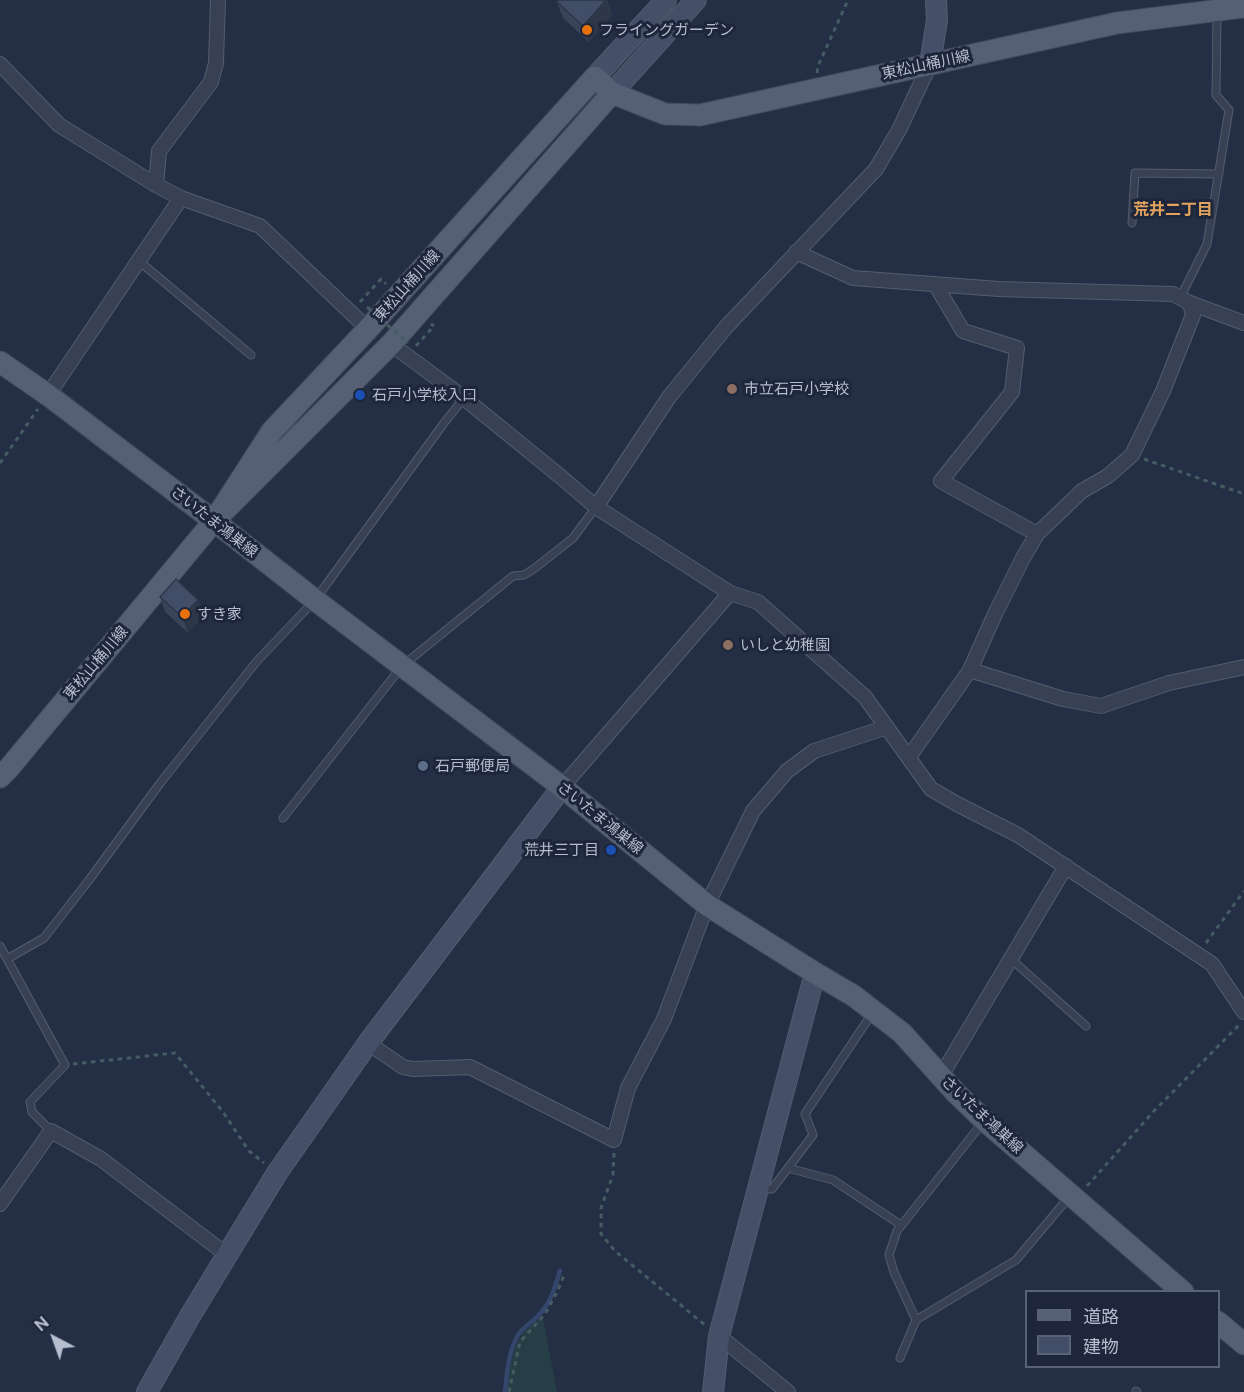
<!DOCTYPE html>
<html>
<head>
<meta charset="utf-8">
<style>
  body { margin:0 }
  #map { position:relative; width:1244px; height:1392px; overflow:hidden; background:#242f45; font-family:"Public Sans","Noto Sans JP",sans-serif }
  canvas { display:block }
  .legend { position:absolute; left:1025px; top:1290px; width:195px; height:78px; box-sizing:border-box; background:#1d263a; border:2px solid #5a6275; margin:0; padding:8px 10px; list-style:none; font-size:18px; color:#b6bdce }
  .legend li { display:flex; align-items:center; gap:12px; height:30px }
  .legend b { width:30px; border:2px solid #5a6275 }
  .north { position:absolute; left:24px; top:1308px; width:60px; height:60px; -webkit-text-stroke:4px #1d263a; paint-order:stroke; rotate:319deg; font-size:16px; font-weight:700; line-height:24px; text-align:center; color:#b6bdce }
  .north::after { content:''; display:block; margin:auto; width:21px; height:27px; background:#b6bdce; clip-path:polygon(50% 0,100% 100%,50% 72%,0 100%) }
</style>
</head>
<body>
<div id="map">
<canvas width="1244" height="1392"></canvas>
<ul class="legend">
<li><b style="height:8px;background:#566074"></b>道路</li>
<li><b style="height:16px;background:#424e67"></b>建物</li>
</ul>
<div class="north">N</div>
</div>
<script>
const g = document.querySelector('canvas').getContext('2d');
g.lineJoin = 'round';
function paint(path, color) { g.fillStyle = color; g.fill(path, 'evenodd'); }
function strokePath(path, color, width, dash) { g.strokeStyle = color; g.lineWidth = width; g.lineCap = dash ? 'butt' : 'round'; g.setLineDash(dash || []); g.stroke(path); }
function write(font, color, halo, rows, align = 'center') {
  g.font = font + ' "Public Sans","Noto Sans JP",sans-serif'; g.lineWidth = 6; g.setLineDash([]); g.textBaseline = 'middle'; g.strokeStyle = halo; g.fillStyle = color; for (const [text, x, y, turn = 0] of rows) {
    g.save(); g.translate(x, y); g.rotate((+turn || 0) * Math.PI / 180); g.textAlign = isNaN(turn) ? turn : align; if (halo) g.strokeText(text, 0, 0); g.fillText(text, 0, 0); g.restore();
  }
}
const green = new Path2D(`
  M541 1317 544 1323 557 1392H507C509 1372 511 1350 523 1333 528 1327 535 1322 541 1317Z`);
const stream = new Path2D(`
  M505 1392C507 1373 508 1354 517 1337 522 1327 530 1324 537 1317 552 1302 554 1289 560 1271`);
const path = new Path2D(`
  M817 73 818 66 848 0
  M360 302 381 279 386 284
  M416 346 434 326 431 324
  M1144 459 1244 494
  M0 463 38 409
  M1206 943 1244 891
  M73 1064 175 1053 223 1112 249 1151 264 1163
  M614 1153 613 1175 601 1208V1234L615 1251 705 1325
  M1087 1186 1154 1111 1239 1025
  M509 1392 520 1342 545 1314 558 1290 565 1273`);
const lane = new Path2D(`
  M1132 223 1135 173 1219 174
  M139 261 251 355
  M1180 298 1207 244 1229 110 1216 95 1217 13
  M283 818 402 666 513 576 524 575 535 568 573 538 596 507
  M0 946 65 1065 30 1102 32 1112 51 1131
  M7 959 44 938 89 880 161 782 257 661 315 600 444 423 464 398
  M1011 959 1086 1026
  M788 1168 833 1180 901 1225
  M761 1189H772L813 1135 805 1114 869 1018
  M916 1320 1016 1260 1069 1197
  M900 1358 916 1320 894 1272 889 1255 897 1231 983 1122
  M1136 1391 1137 1392`);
const street = new Path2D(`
  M0 64 59 125 156 185 181 198 260 226 368 329
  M156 185 159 151 211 82 216 63 218 0
  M796 252 853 278 999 289 1173 294 1190 303 1193 315 1163 391 1132 455 1108 476 1082 491 1037 534 1023 558 995 614 970 670 909 757
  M935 284 963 331 1017 348 1012 392 941 481 1037 534
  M1190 303 1244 323
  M391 344 464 398 561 477 596 507 730 593 758 602 865 697 931 789 957 804 1018 835 1212 964 1244 1012
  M48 395 181 198
  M596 507 669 397 726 327 876 169 899 130 930 64
  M970 670 1063 699 1101 706 1169 683 1244 667
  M562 787 730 593
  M368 1043 403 1067 413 1069 470 1067 614 1140 628 1088 664 1019 707 905 753 811 787 771 814 751 887 727
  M941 1076 1066 866
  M0 1204 51 1131 101 1159 227 1255
  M719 1336 788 1392`);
const secondary = new Path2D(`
  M930 64 937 20 936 0
  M595 77 666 0
  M612 93 696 0
  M147 1392 190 1316 277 1173 368 1043 562 787
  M713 1392 719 1336 815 973`);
const primary = new Path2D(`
  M0 362 48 395 214 521 315 600 562 787 707 905 815 973 854 996 902 1033 956 1093 984 1120 1183 1292
  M214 521 272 431 368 329 595 77 612 93 665 114 700 115 1117 23 1244 7
  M0 777 9 768 214 521 391 344 612 93
  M1218 1322 1244 1344`);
const pathBridge = new Path2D(`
  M367 307 408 343`);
const wall = new Path2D(`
  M559 0H607L612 15 589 42 563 18 557 2Z
  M160 597 204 615 188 633 165 612Z`);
const shadedWall = new Path2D(`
  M606 0 612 15 589 42 583 26Z
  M198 600 204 615 188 633 182 617Z`);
const building = new Path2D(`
  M559 0H606L583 26 557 2Z
  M176 579 198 600 182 617 160 597Z`);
const markers = [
  [587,30,6,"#e8710a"],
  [732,389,6,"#8d6e63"],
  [360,395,6,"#1a4fb4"],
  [185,614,6,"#e8710a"],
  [728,645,6,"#8d6e63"],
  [423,766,6,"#5c6f8a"],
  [611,850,6,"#1a4fb4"]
];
const poiNames = [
  ["フライングガーデン",599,30],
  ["市立石戸小学校",744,389],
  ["石戸小学校入口",372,395],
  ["すき家",197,614],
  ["いしと幼稚園",740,645],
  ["石戸郵便局",435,766],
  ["荒井三丁目",599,850,"right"]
];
const streetNames = [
  ["東松山桶川線",926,65,-12],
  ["東松山桶川線",407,286,-48],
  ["さいたま鴻巣線",214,522,38],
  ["東松山桶川線",96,663,-50],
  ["さいたま鴻巣線",600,818,39],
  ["さいたま鴻巣線",982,1115,43]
];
const neighbourhoodNames = [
  ["荒井二丁目",1173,210]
];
paint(green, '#263f46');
strokePath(stream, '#34466c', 4.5);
strokePath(lane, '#545c6e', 9);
strokePath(street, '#545c6e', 16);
strokePath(secondary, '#545c6e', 22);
strokePath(primary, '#424a5d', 23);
strokePath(path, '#445c62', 3, [4.5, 4.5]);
strokePath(lane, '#384154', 7);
strokePath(street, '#384154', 14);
strokePath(secondary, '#464f68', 20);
strokePath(primary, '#566074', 21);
strokePath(pathBridge, '#445c62', 3, [4.5, 4.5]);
paint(wall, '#394359');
paint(shadedWall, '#2e3748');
paint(building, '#424e67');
strokePath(building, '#2e3748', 1.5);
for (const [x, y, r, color] of markers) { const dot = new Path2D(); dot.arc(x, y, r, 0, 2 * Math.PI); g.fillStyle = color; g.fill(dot); strokePath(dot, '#1d263a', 2); }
write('15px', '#b6bdce', '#1d263a', poiNames, 'left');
write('15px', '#b6bdce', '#1d263a', streetNames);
write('bold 16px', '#e1a35d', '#1d263a', neighbourhoodNames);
</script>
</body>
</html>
